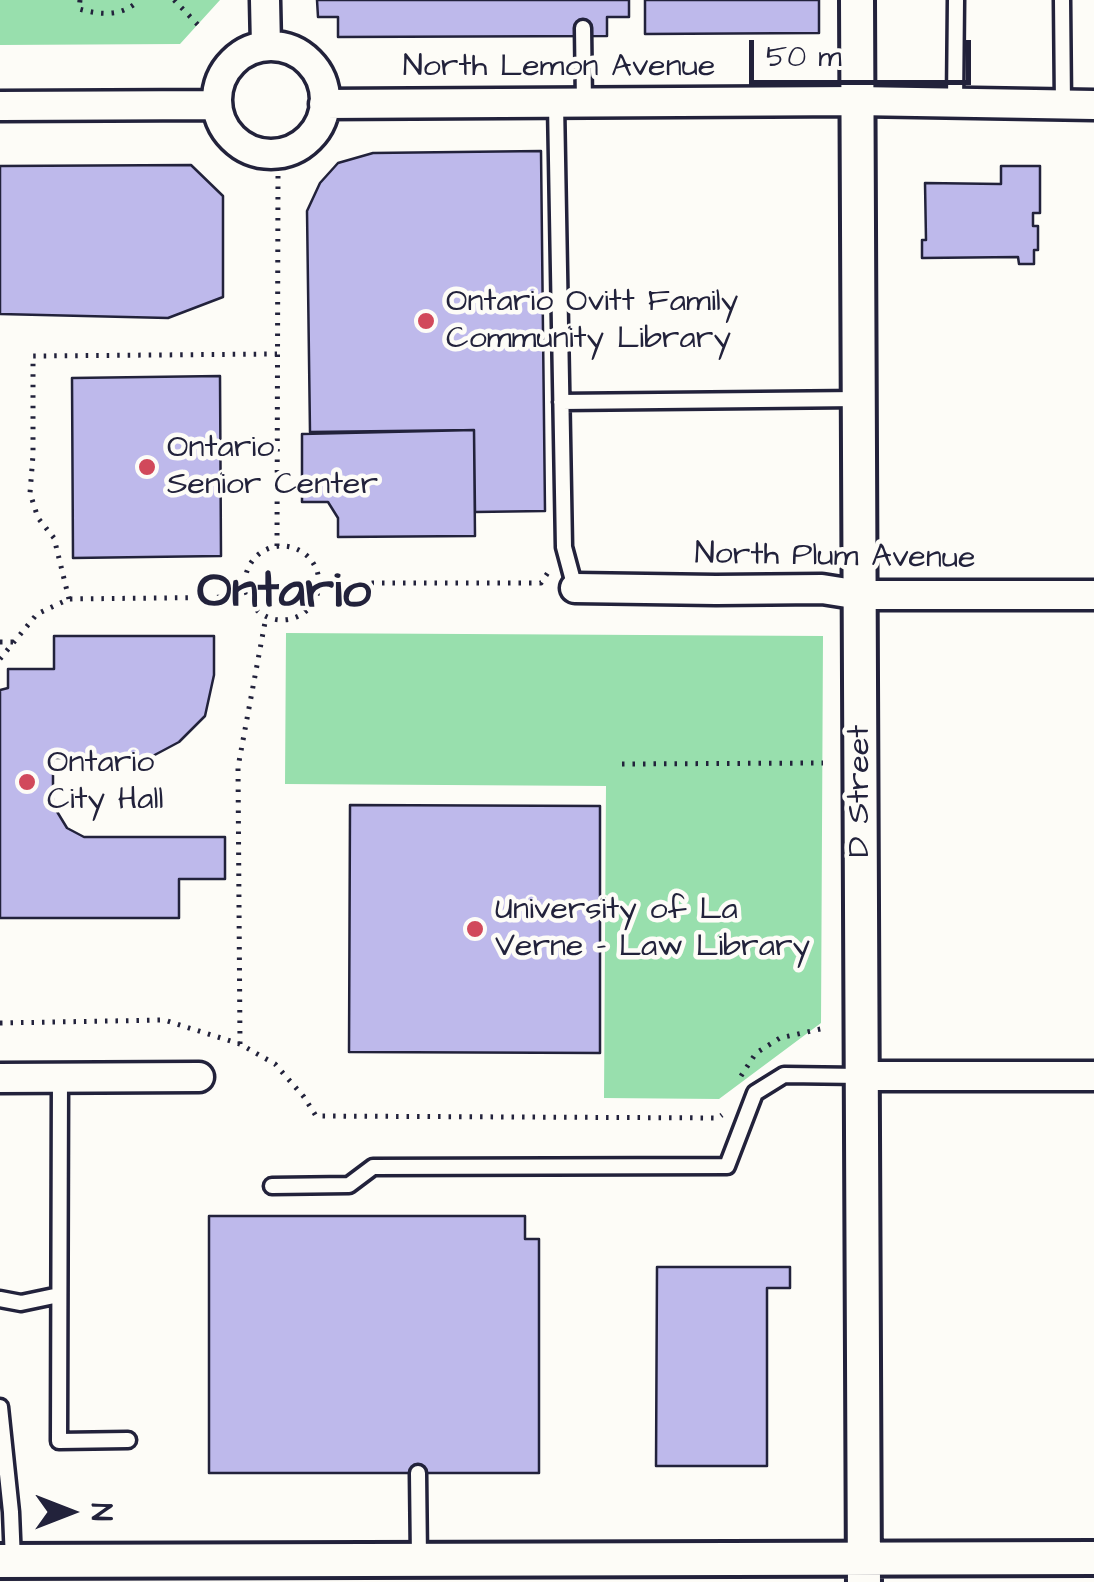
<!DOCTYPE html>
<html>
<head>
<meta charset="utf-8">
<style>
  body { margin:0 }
  #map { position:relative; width:1094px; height:1582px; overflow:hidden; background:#fdfcf7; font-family:"Architects Daughter",sans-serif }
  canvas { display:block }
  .north { position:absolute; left:20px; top:1462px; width:100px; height:100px; -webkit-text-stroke:8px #fdfcf7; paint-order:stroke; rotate:90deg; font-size:28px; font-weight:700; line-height:40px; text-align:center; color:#22223b }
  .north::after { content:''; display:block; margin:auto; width:35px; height:45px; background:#22223b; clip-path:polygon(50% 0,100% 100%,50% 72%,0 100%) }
  .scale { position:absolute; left:749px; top:40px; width:222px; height:45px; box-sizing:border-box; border:5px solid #22223b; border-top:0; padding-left:12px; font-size:30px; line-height:35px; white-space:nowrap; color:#22223b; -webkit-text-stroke:8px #fdfcf7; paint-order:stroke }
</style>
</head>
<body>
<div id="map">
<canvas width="1094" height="1582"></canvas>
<div class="north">N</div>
<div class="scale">50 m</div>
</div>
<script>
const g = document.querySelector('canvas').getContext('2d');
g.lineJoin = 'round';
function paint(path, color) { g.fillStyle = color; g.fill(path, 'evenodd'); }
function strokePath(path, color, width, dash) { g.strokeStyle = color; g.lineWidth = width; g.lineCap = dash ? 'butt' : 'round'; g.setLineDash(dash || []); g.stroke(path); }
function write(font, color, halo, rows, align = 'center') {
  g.font = font + ' "Architects Daughter",sans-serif'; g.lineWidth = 9; g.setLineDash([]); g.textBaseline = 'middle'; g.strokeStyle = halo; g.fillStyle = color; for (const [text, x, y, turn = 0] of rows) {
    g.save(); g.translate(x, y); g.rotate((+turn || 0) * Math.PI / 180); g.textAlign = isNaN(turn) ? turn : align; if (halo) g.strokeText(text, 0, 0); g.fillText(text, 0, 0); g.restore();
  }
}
const green = new Path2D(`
  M0 0H220L180 44 0 45Z
  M286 633 823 636 821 1023 719 1099 604 1098 606 786 285 784Z`);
const building = new Path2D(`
  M317 0H629V17H607V36L338 37V17H318Z
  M645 0H819V33L645 34Z
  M541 151 545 511 475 512 474 430 310 432 307 211 320 183 338 163 373 153Z
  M191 165 223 196V297L168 318 0 314V166Z
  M1001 166H1040V213H1033V226H1038V250H1034V264H1019L1018 257 922 258V240H926L925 183 1001 184Z
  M220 376 221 556 73 558 72 378Z
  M474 430 475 536 338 537V518L328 502H302V434Z
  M54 636H214V675L205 716 179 742 149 758H53V805L67 828 84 837H225V879H179V918H0V690L8 688V669H54Z
  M350 805 600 806V1053L349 1052Z
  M209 1216H525V1239H539V1473H209Z
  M657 1267H790V1288H767V1466H656Z`);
const path = new Path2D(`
  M80 0 79 9C101 15 122 17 139 0
  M174 0 203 30
  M277 546 278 176
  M245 583a37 37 0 1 1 74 0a37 37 0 1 1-74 0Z
  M319 583H541L549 571
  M69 599 54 538 38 518 30 493 33 455V356L277 354
  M0 642H16
  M0 659 37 614 69 599 247 597
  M622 764 823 763
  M0 1023 164 1020 240 1044 275 1064 304 1097 316 1116 718 1118 722 1115
  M240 1044 238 767 266 617
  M741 1076 756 1053 780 1038 825 1028`);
const service = new Path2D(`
  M1062 0 1063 104
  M583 28 584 103
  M955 103 956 0
  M556 104 564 547 575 588
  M561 402 859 399
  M60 1077 59 1441 128 1440
  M272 1186 349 1185 373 1167 727 1166 755 1093 784 1075 862 1076
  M0 1299 21 1303 59 1295
  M0 1407 11 1512 13 1561
  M418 1473 419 1558`);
const minor = new Path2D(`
  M265 0 266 46
  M217 100a54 54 0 1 1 108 0a54 54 0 1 1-108 0Z
  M324 104 857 101 1094 105
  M0 106 217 105
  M575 588 716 590 822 589 860 595H1094
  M863 1076H1094
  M0 1078 199 1077`);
const tertiary = new Path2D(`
  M857 0 864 1582
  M0 1561 1094 1558`);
const markers = [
  [426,321,10,"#d1495b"],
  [147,467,10,"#d1495b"],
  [27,782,10,"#d1495b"],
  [475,929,10,"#d1495b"]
];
const streetNames = [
  ["North Lemon Avenue",559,68],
  ["North Plum Avenue",835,558,1],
  ["D Street",861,791,-90]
];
const poiNames = [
  ["Ontario Ovitt Family",446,303],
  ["Community Library",446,340],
  ["Ontario",167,449],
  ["Senior Center",167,486],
  ["Ontario",47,764],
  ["City Hall",47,801],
  ["University of La",495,911],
  ["Verne - Law Library",495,948]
];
const townNames = [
  ["Ontario",284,595]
];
paint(green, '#98dfad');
paint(building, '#beb9eb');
strokePath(building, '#22223b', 2.5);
strokePath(service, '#22223b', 21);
strokePath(minor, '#22223b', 35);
strokePath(tertiary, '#22223b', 40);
strokePath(path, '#22223b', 5, [2.5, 8]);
strokePath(service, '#fdfcf7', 14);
strokePath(minor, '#fdfcf7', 28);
strokePath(tertiary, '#fdfcf7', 32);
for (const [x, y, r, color] of markers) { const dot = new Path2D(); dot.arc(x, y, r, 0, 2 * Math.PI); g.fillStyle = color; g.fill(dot); strokePath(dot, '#fdfcf7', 4); }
write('32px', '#22223b', '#fdfcf7', streetNames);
write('32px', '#22223b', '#fdfcf7', poiNames, 'left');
write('bold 52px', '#22223b', '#fdfcf7', townNames);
</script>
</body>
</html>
